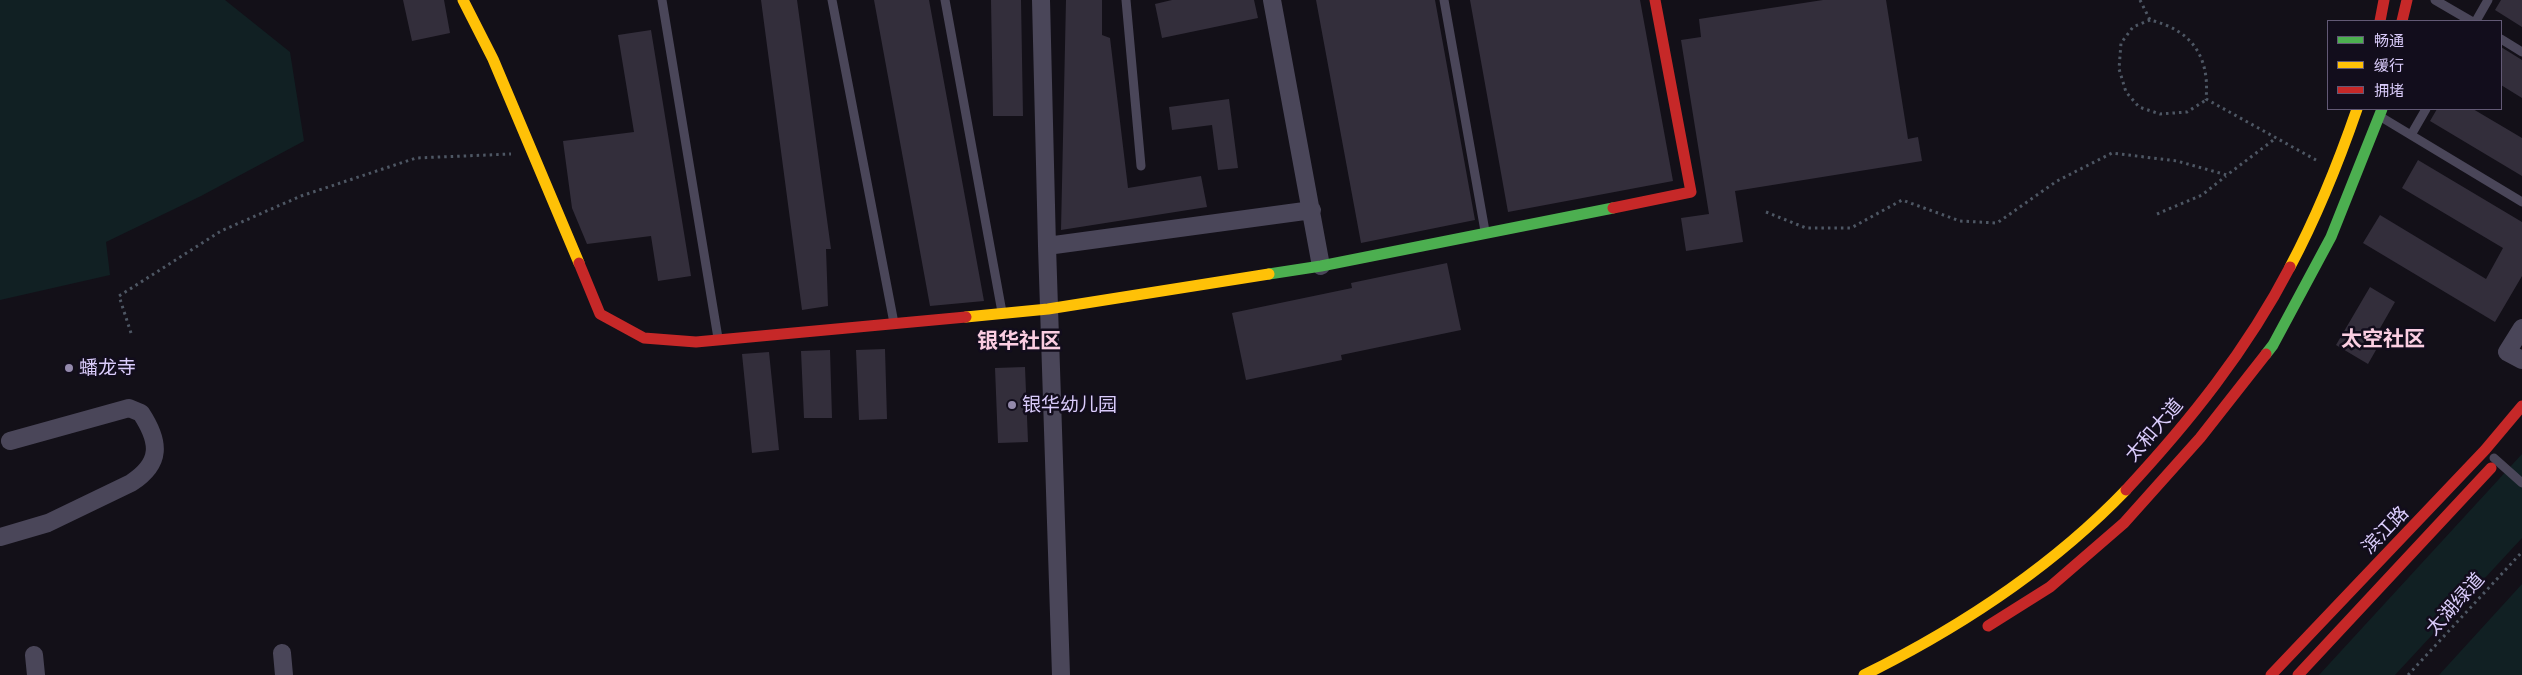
<!DOCTYPE html>
<html>
<head>
<meta charset="utf-8">
<style>
  body { margin:0 }
  #map { position:relative; width:2522px; height:675px; overflow:hidden; background:#131018; font-family:Commissioner,"Noto Sans SC",sans-serif }
  canvas { display:block }
  .legend { position:absolute; left:2327px; top:20px; width:175px; height:90px; box-sizing:border-box; background:#120d1c; border:1px solid #625975; margin:0; padding:6px 9px; list-style:none; font-size:15px; color:#daccfb }
  .legend li { display:flex; align-items:center; gap:10px; height:25px }
  .legend b { width:25px; border:1px solid #625975 }
</style>
</head>
<body>
<div id="map">
<canvas width="2522" height="675"></canvas>
<ul class="legend">
<li><b style="height:6px;background:#4caf50"></b>畅通</li>
<li><b style="height:6px;background:#ffc107"></b>缓行</li>
<li><b style="height:6px;background:#c62828"></b>拥堵</li>
</ul>
</div>
<script>
const g = document.querySelector('canvas').getContext('2d');
g.lineJoin = 'round';
function paint(path, color) { g.fillStyle = color; g.fill(path, 'evenodd'); }
function strokePath(path, color, width, dash) { g.strokeStyle = color; g.lineWidth = width; g.lineCap = dash ? 'butt' : 'round'; g.setLineDash(dash || []); g.stroke(path); }
function write(font, color, halo, rows, align = 'center') {
  g.font = font + ' Commissioner,"Noto Sans SC",sans-serif'; g.lineWidth = 5; g.setLineDash([]); g.textBaseline = 'middle'; g.strokeStyle = halo; g.fillStyle = color; for (const [text, x, y, turn = 0] of rows) {
    g.save(); g.translate(x, y); g.rotate((+turn || 0) * Math.PI / 180); g.textAlign = isNaN(turn) ? turn : align; if (halo) g.strokeText(text, 0, 0); g.fillText(text, 0, 0); g.restore();
  }
}
const green = new Path2D(`
  M0 0H225L290 52 304 141 201 196 106 242 110 275 0 300Z
  M2522 454V538L2395 675H2319Z
  M2522 584V675H2439Z`);
const building = new Path2D(`
  M403 0H444L450 33 412 41Z
  M761 0H797L831 249H826L828 306 802 310Z
  M874 0H929L984 301 930 306Z
  M991 0H1021L1023 116H993Z
  M1066 0H1102V35L1110 38 1128 188 1201 176 1207 207 1061 230Z
  M1172 0H1254L1258 18 1162 38 1155 4Z
  M1316 0H1435L1475 220 1361 243Z
  M1470 0H1640L1673 181 1508 212Z
  M1823 0H1886L1908 139 1918 137 1922 161 1735 191 1743 242 1686 251 1681 218 1709 214 1681 40 1701 37 1699 19Z
  M2501 0H2522V27L2495 10Z
  M651 30 691 276 658 281 651 236 587 244 572 208 563 141 634 132 618 35Z
  M2501 47 2522 60V98L2501 85Z
  M1229 99 1238 168 1218 170 1212 125 1172 130 1169 107Z
  M2437 109H2473L2522 138V176L2430 121Z
  M2418 160 2522 222V276L2495 322 2363 243 2380 215 2486 279 2503 248 2402 188Z
  M1447 263 1461 330 1341 355 1342 360 1246 380 1232 313 1352 288 1351 283Z
  M2370 287 2395 302 2371 344 2376 350 2368 364 2336 345Z
  M885 349 887 419 859 420 856 350Z
  M830 350 832 418H804L801 351Z
  M769 352 779 450 752 453 742 354Z
  M1025 367 1028 442 998 443 995 368Z`);
const path = new Path2D(`
  M2140 0 2150 20C2192 30 2210 57 2206 99L2316 160
  M2150 20 2133 27 2121 43 2119 69 2126 92 2139 107 2160 114 2187 112 2206 100
  M1766 212 1806 228H1851L1902 200 1960 221 1997 223 2057 181 2112 153 2177 161 2227 175 2276 138
  M2157 214 2202 195 2226 176
  M131 333 119 296 221 231 301 196 416 158 511 154
  M2408 675 2522 552`);
const lane = new Path2D(`
  M662 0 718 338
  M832 0 894 323
  M945 0 1002 312
  M1126 0 1141 166
  M1444 0 1485 231
  M2435 0 2471 21
  M2476 21 2488 0
  M2501 39 2522 52
  M2381 117 2522 202
  M2411 135 2426 109
  M2494 458 2522 483`);
const street = new Path2D(`
  M1041 0 1047 246 1061 675
  M1272 0 1321 266
  M1047 246 1312 210
  M2522 328 2507 352 2522 360
  M0 537 48 523 131 483C162 463 160 442 141 413L129 408 10 441
  M282 653 284 675
  M34 655 36 675`);
const fast = new Path2D(`
  M1269 274 1321 266 1613 208
  M2266 354 2273 345 2331 237 2382 109`);
const slow = new Path2D(`
  M463 0 493 59 579 263
  M2290 267C2317 216 2338 164 2357 109
  M966 317 1048 309 1269 274
  M1864 675C1961 627 2051 568 2126 490`);
const jam = new Path2D(`
  M2380 21 2384 0
  M2402 21 2407 0
  M1613 208 1691 192 1655 0
  M579 263 600 314 644 338 696 342 966 317
  M2126 490C2189 422 2247 350 2290 267
  M1988 626 2050 587 2124 523 2200 438 2266 354
  M2271 675 2485 450 2522 406
  M2298 675 2491 468`);
const markers = [
  [69,368,5,"#948aac"],
  [1012,405,5,"#948aac"]
];
const poiNames = [
  ["蟠龙寺",79,368],
  ["银华幼儿园",1022,405]
];
const streetNames = [
  ["太和大道",2154,430,-49],
  ["滨江路",2385,530,-46],
  ["太湖绿道",2455,604,-48]
];
const quarterNames = [
  ["太空社区",2383,339],
  ["银华社区",1019,341]
];
paint(green, '#112023');
paint(building, '#332e3b');
strokePath(path, '#4e5764', 3, [2.5, 4]);
strokePath(lane, '#4a4659', 9);
strokePath(street, '#4a4659', 18);
strokePath(fast, '#4caf50', 11);
strokePath(slow, '#ffc107', 11);
strokePath(jam, '#c62828', 11);
for (const [x, y, r, color] of markers) { const dot = new Path2D(); dot.arc(x, y, r, 0, 2 * Math.PI); g.fillStyle = color; g.fill(dot); strokePath(dot, '#120d1c', 2); }
write('19px', '#daccfb', '#120d1c', poiNames, 'left');
write('19px', '#daccfb', '#120d1c', streetNames);
write('bold 21px', '#fbcee2', '#120d1c', quarterNames);
</script>
</body>
</html>
